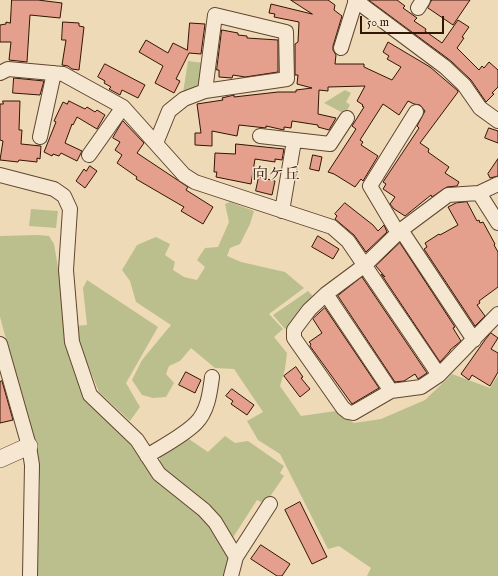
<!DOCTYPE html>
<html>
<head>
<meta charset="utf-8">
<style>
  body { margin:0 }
  #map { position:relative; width:498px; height:576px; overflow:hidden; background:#efdab8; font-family:"IM FELL English",serif }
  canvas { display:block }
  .scale { position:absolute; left:360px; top:16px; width:84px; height:18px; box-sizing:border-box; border:2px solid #321503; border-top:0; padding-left:5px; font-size:12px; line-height:14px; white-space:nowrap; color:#321503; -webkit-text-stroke:3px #f5e7d1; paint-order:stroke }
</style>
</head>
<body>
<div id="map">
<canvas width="498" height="576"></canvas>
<div class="scale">50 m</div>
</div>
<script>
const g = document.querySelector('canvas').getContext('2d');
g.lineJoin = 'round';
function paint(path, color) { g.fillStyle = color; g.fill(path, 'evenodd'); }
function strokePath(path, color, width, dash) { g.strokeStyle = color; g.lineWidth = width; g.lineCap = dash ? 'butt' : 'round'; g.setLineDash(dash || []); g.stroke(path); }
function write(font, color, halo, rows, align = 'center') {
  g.font = font + ' "IM FELL English","Noto Serif JP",serif'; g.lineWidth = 3; g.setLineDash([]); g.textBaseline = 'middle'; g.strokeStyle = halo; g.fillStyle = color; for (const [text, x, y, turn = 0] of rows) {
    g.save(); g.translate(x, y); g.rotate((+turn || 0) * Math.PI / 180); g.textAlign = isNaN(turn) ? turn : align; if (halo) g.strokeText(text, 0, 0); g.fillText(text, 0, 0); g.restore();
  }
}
const green = new Path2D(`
  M188 61 204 63C202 83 203 85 183 93Z
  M345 90 351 93 346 102 350 105 345 114 324 103Z
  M230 202 254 211 250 224 240 244 230 248 227 256 241 262 285 272 304 288 269 314 283 329 274 337 287 353 285 369 280 386 301 416 336 411 354 423 381 419 425 400 452 374 490 388 498 375V576H367L371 568 339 546 328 549 280 454 258 440 247 421 263 412 234 369 215 368 191 348 180 361 169 366 166 374 174 383 166 397 153 398 142 395 132 380 142 360 171 325 136 302 130 281 122 270 137 245 156 237 170 244 165 255 175 262 173 270 184 277 197 280 205 267 197 260 205 248 218 247 229 222 225 204Z
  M31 209 58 211 56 228 29 226Z
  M38 235 49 236 54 244 59 273 62 315 69 354 85 399 130 444 153 477 209 522 233 560 228 576H35L40 483 37 453 0 317V236Z
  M87 280 158 327 126 383 140 407 130 421 99 392 77 338 75 326 87 325 83 288Z
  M308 291 315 298 285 329 273 315Z
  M225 436 235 443 248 441 284 466 280 473 284 476 265 504 257 500 232 539 163 474 160 465V451L186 437 208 452Z`);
const building = new Path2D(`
  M12 0H38L62 3 60 18 30 15 27 62 9 60 11 42H0V25L6 24V22L10 23Z
  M291 0H328L335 5 334 10 342 16 333 46V50L336 55 335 64H364V67L392 80 401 67 387 59 389 56 383 52 388 42 430 67 458 91V92L420 143 429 149 428 152 449 167 445 173 459 182 457 186 447 187 432 197 431 195 405 216 394 209 390 204 395 197 383 189 386 184 383 182 419 128 417 126 425 111 420 105 414 104 408 101 399 115 383 104 360 140 363 142 361 145 378 156 363 181 361 179 355 187 334 174 328 172 356 129 352 126 364 107 362 106 363 105 357 101 365 86 328 87V91L319 90 318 114 336 118 329 130 318 127V125L292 121 291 128 284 127V130L266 126V128L239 125 237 136 212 131V146L195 145V133H201L197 104 223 100 222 98 234 95V97L278 92H296V90L312 88 297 84 298 75H295V44L298 42 299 22 274 17 275 14 269 13 271 4 312 14Z
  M369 0H397L405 6 403 8 417 18 414 21 426 29 425 31 442 43 458 20 469 27 462 37 464 38 457 48 479 70 482 66 484 68 489 62 498 70V87L492 93 494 94 486 102 471 80 451 61Z
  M432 0H470L453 25 428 8Z
  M63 22 79 23V26L84 27 79 70 72 69 68 66 62 65 66 40H62Z
  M190 23 205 24 201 54 189 53 176 79 180 81 174 93 155 83 163 66 139 52 146 40 168 53 173 43 187 50Z
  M222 30 238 33V35L247 36V38L278 40V72L245 77 233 75 232 78 219 77V70H217Z
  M105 64 145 85 138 98 122 90 120 95 109 89 111 87 104 83 105 81 98 77Z
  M14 78 44 81 40 95 13 93Z
  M3 101H20L19 130H22L21 144 41 146 40 159 37 158V162L19 160 18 162 0 160 3 141 0 140V104H3Z
  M69 101 85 109 87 107 95 112 97 110 105 115 97 129 77 117 73 125 72 124 65 143 82 151 77 161 61 153 59 156 53 154 52 156 44 152 56 122 54 121 63 102 67 104Z
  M123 121 144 143 137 153 188 187 186 190 213 207 203 224 181 211 184 207 136 179 137 177 117 163 122 155 115 150 120 142 113 138Z
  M489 128 498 131V143L485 138Z
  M236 144 284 149 282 160 275 159V162L255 159 251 184 216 177 217 172H214L215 153 235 154Z
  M313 155 322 157 319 171 310 169Z
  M498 159V176L490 178 488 174Z
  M90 166 97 171 85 188 76 181 84 169 86 171Z
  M259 177 275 181 272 195 256 191Z
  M467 202 477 221 479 220 480 223 483 222 495 244 494 245 498 252V287L479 301 480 303 477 305 485 316 475 326 424 249 427 247 425 243 439 234 440 235 458 225 448 207 456 203Z
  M345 203 373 225 378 231 384 225 387 232 366 252 354 235 335 219 337 216 335 214Z
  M318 236 339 249 333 259 312 247Z
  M400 243 455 327 453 328 461 341 450 350V351L440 362 381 274 385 277 376 266Z
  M362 277 427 373 418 379 415 374 404 381 395 382 338 296Z
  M325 308 379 388 352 404 310 346 311 344 309 342 322 333 313 319Z
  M491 333 498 338 491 349 498 353V372L490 386 472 375 469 380 461 374 485 340Z
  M296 367 303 377 301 378 310 389 300 397 284 376Z
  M186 372 201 380 195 393 179 385Z
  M2 381 13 420 0 423V382Z
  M232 389 254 405 247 415 231 404 233 401 226 396Z
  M300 502 327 557 312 564 285 510Z
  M261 545 290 564 282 576H277L251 559Z`);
const minor = new Path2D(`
  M355 0 445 67 464 85 480 108 498 121
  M418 8 423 0
  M341 48 356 0
  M0 73 8 69 63 74 123 107 184 175 195 182 332 227 348 241 439 375
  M260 136 330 144 347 118
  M40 137 54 73
  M156 143 169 111 184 99 205 91 287 79 286 32 215 15 205 91
  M89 155 123 107
  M0 175 54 189 64 196 70 209 66 270 72 342 90 395 137 440 159 474 204 510 215 522 236 557
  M498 184 479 193 448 195 401 230 365 265 326 294 309 310 294 330V338L343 408 348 412 353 413 391 391 421 387 439 375 498 314
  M479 193 498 223
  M282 211 294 141
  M401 230 474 340
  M398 233 370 186 416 112
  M326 294 391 391
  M0 344 29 446 32 465 30 576
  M147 456C163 446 183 436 196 423 208 411 210 392 212 377
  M231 576 236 557 270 504`);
const tertiary = new Path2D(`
  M0 459 29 446`);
const neighbourhoodNames = [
  ["向ケ丘",276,176]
];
paint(green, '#bbbf8d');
paint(building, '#e49f8d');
strokePath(building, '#321503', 1);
strokePath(minor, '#614630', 16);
strokePath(tertiary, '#614630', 18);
strokePath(minor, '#f5e7d1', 14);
strokePath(tertiary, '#f5e7d1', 17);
write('16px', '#321503', '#f5e7d1', neighbourhoodNames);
</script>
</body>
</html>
